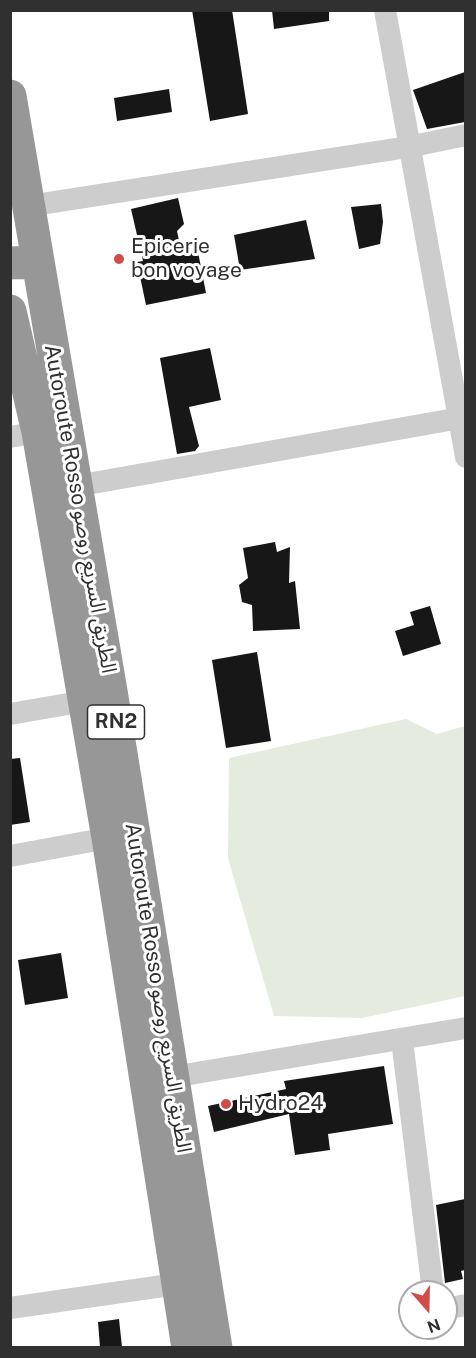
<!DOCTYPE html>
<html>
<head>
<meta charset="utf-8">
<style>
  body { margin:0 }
  #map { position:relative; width:476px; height:1358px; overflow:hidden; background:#fff; font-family:"Public Sans",sans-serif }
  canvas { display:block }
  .frame { position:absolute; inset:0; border:12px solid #303030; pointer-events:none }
  .north { position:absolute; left:398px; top:1280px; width:60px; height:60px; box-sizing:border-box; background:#fff; border:2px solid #acacac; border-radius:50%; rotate:160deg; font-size:16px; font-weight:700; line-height:24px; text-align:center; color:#303030 }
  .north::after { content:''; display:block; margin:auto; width:21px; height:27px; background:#d14b48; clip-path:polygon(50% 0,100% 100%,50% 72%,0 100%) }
</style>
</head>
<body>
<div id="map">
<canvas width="476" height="1358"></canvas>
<div class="frame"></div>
<div class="north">N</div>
</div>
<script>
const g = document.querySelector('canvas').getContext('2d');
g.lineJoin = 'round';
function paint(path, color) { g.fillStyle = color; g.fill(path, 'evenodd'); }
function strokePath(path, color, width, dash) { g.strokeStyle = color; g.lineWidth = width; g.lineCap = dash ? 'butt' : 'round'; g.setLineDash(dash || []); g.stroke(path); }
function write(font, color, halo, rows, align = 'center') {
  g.font = font + ' "Public Sans","Noto Sans Arabic",sans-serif'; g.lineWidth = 6; g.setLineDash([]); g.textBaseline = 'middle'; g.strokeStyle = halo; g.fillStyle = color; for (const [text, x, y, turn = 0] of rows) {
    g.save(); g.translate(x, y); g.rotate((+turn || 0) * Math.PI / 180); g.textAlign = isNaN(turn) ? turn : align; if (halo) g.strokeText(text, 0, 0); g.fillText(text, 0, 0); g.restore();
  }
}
const green = new Path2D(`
  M406 719 437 734 465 726V996L362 1018 274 1016 228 858 229 758Z`);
const building = new Path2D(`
  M192 10H232L248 114 210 121Z
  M272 10H329V21L274 29Z
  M465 72V122L427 129 413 90Z
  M169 89 172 112 117 121 114 98Z
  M178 198 184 224 177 231 182 255 198 252 206 293 146 305 137 262 143 261 131 209Z
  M381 204 383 222 380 244 359 249 351 207Z
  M306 220 315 259 240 270 234 235Z
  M210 348 221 400 189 407 199 446 195 451 177 454 160 358Z
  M275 542 277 552 290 547 289 583 295 581 300 629 253 631 252 605 242 602 239 585 248 578 243 548Z
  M430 606 441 644 403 656 395 631 414 625 410 612Z
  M257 652 271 741 226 748 212 660Z
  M20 758 30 822 10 825V759Z
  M61 953 68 998 25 1005 18 960Z
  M384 1066 393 1124 328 1134 330 1150 295 1155 289 1114 214 1132 208 1106 286 1089 284 1081Z
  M465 1199V1270L461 1271 463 1279 445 1283 436 1205Z
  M119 1319 122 1347H100L98 1322Z`);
const minor = new Path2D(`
  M385 10 466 457
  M28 206 408 147 466 135
  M10 437 38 432
  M76 486 466 417
  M10 714 85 701
  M10 856 108 838
  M402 1040 433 1292
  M172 1077 466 1028
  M446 1306 450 1308 466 1305
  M10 1308 177 1284`);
const highway = new Path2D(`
  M10 96 112 697 216 1348
  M10 263 38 262
  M10 311 38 432 108 838 188 1348`);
const markers = [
  [119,259,6,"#d14b48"],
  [226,1104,6,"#d14b48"]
];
const shields = [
  [116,722,57]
];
const shieldNames = [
  ["RN2",116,722]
];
const poiNames = [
  ["Epicerie",131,247],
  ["bon voyage",131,271],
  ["Hydro24",238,1104]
];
const streetNames = [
  ["Autoroute Rosso الطريق السريع روصو",80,509,80],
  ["Autoroute Rosso الطريق السريع روصو",158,988,81]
];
paint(green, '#e4ebdf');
paint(building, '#171717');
strokePath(minor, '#cdcdcd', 22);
strokePath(highway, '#979797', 33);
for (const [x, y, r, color] of markers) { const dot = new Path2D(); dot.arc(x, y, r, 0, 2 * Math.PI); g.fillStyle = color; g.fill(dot); strokePath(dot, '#fff', 2); }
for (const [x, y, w] of shields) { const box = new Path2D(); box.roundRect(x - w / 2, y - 17, w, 34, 4.5); g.fillStyle = '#fff'; g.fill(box); strokePath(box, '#303030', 1.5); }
write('bold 20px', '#303030', null, shieldNames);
write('21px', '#303030', '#fff', poiNames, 'left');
write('21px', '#303030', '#fff', streetNames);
</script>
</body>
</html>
